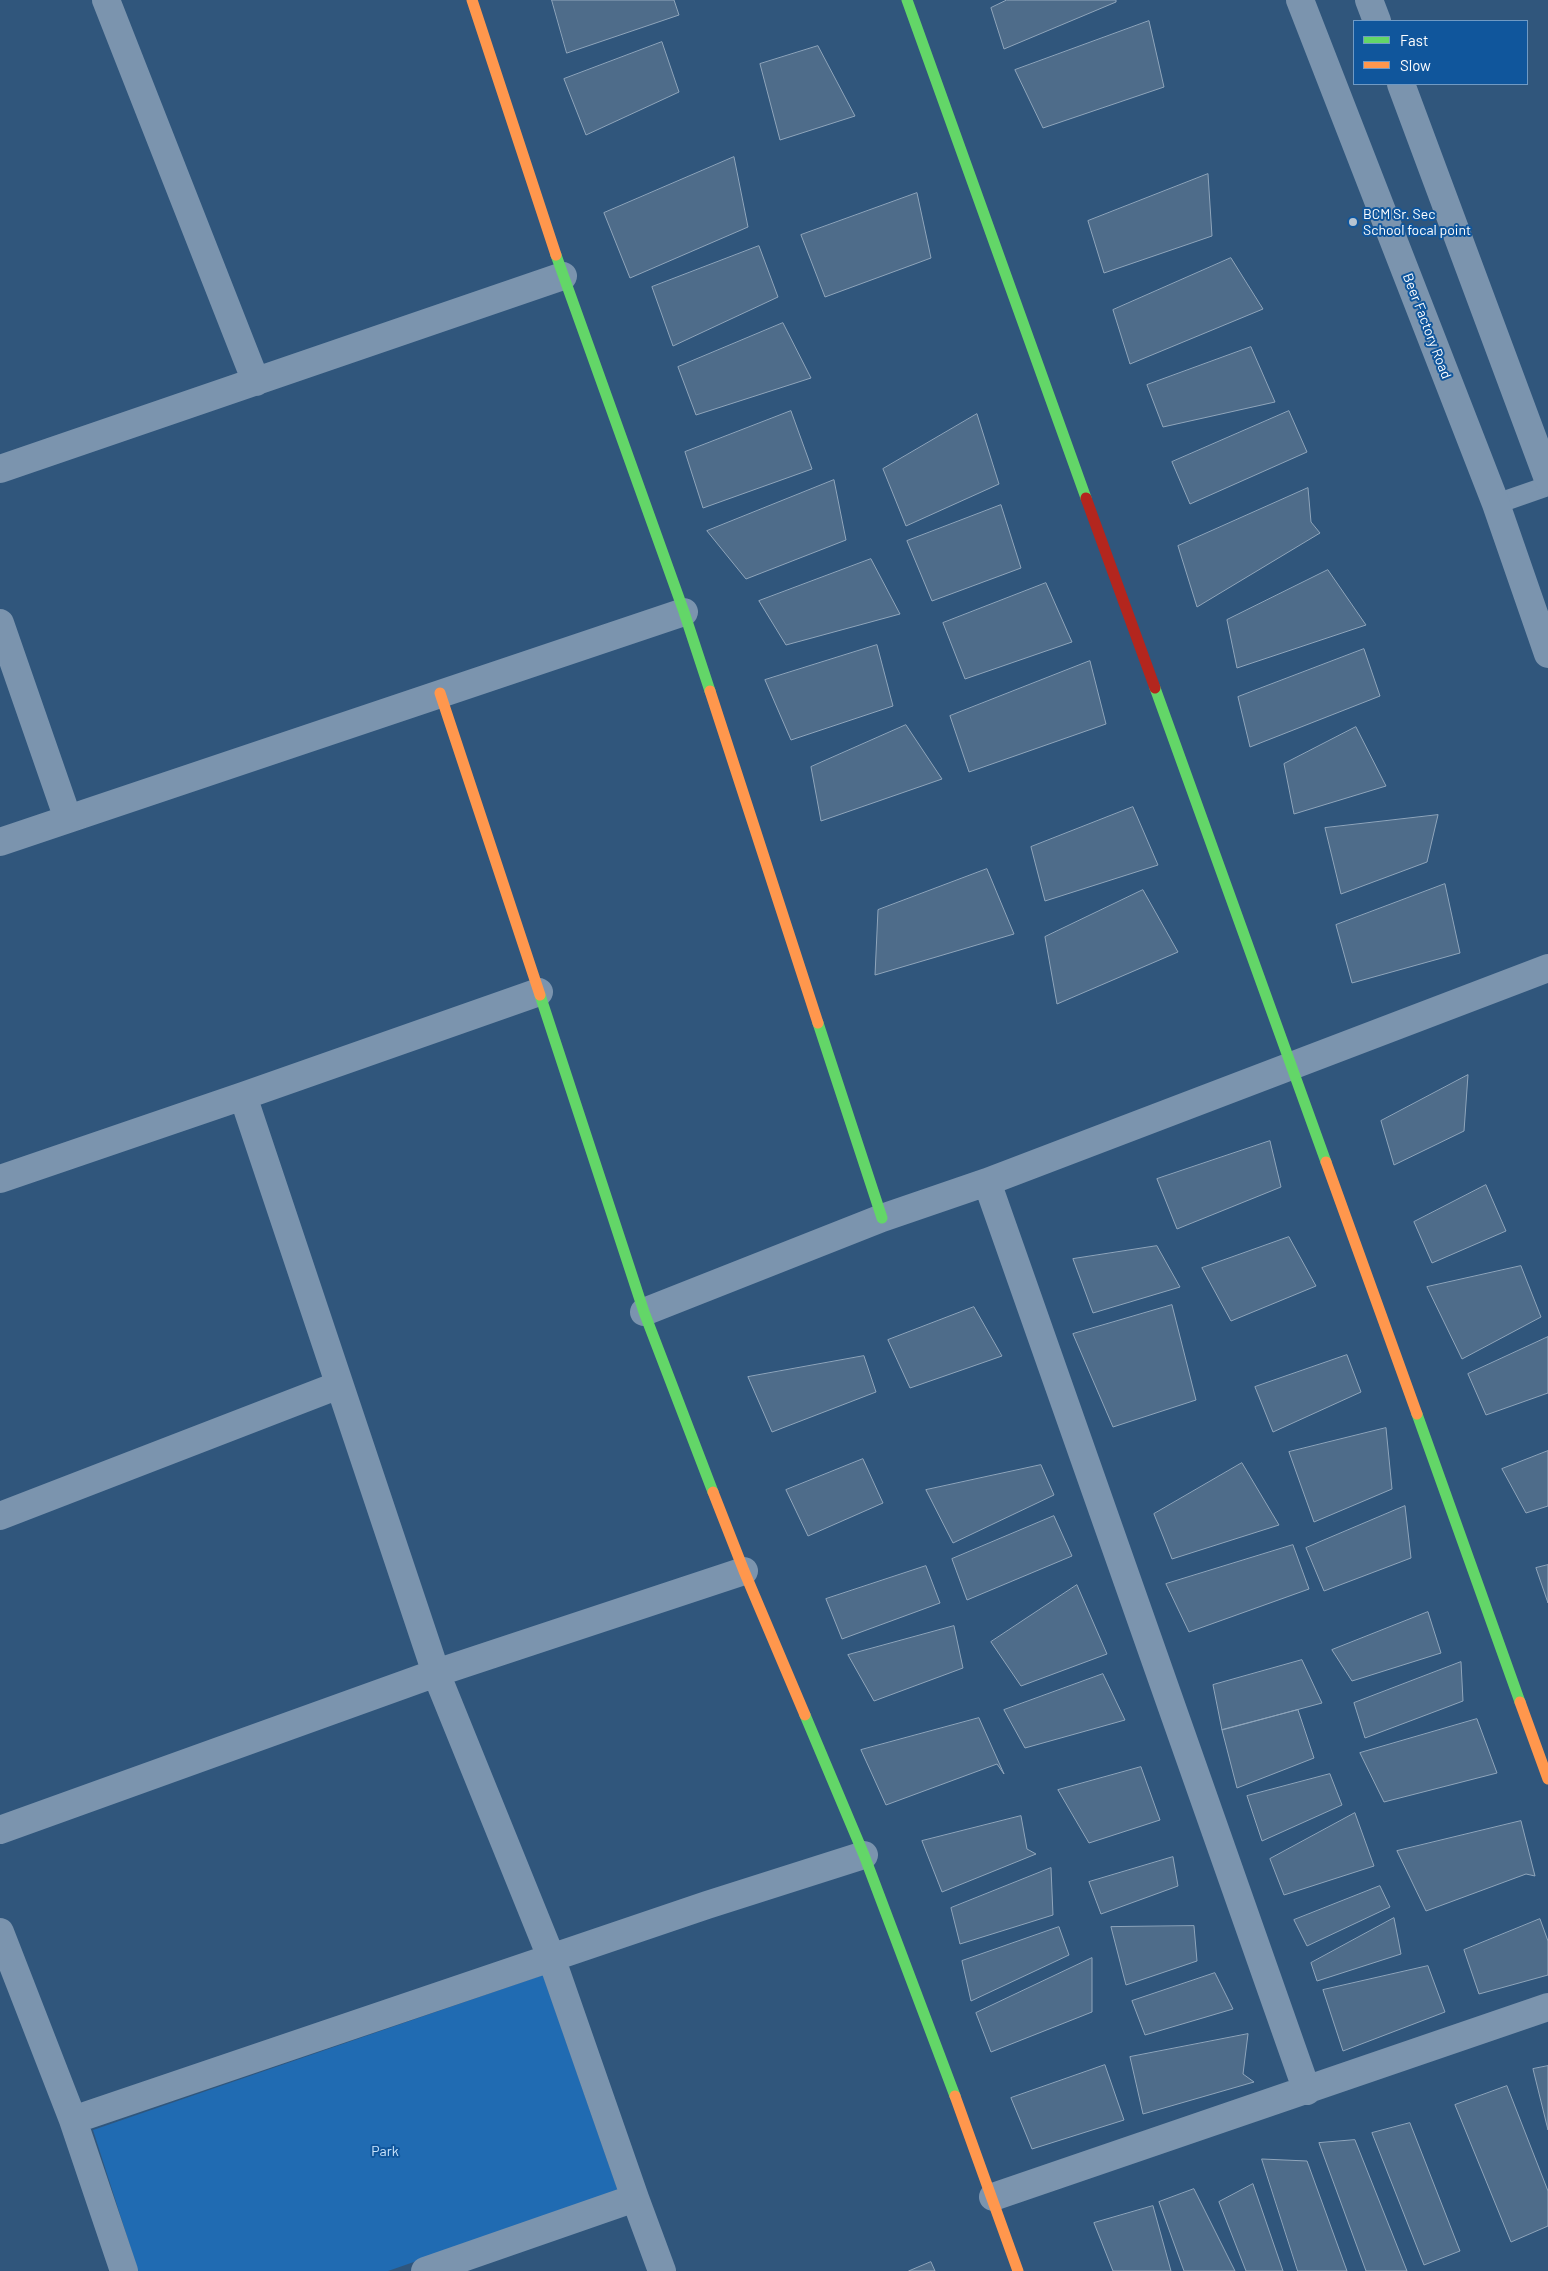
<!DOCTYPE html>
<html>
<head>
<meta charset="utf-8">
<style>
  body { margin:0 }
  #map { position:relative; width:1548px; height:2271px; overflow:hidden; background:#30567c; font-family:Barlow,sans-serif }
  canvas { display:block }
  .legend { position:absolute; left:1353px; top:20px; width:175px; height:65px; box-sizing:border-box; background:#10569c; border:1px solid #709ac4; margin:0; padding:6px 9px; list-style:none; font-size:15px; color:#fff }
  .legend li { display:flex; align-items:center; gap:10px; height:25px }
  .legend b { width:25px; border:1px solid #709ac4 }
</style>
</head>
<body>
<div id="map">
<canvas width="1548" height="2271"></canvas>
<ul class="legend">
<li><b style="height:6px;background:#63d668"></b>Fast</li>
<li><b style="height:6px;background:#ff974d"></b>Slow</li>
</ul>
</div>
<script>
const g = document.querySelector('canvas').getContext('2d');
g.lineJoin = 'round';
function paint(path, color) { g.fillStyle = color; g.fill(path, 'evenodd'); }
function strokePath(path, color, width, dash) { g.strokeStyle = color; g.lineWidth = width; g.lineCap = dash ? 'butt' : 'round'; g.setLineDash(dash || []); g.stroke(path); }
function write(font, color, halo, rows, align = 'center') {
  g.font = font + ' Barlow,sans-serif'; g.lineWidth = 4; g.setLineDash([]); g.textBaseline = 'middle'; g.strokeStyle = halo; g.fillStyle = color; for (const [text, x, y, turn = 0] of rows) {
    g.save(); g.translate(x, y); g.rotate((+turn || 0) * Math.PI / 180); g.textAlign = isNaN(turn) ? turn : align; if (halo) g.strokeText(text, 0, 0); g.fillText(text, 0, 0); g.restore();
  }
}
const green = new Path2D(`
  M543 1975 618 2191 388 2271H138L93 2130Z`);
const building = new Path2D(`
  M552 0H674L679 15 567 53Z
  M1007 0H1116V2L1004 49 991 8Z
  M1149 21 1164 87 1043 128 1015 70Z
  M662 42 679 92 586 135 564 79Z
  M818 46 855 116 780 140 760 64Z
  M734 157 748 227 630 278 604 213Z
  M1208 174 1212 236 1104 273 1088 221Z
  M917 193 931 258 825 297 801 235Z
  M759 246 778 297 673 346 652 287Z
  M1231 258 1263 309 1130 364 1113 310Z
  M783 323 811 378 696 415 678 367Z
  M1251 347 1275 402 1163 427 1147 385Z
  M791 411 812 469 703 508 685 452Z
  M1289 411 1307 452 1190 504 1172 462Z
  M977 414 999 484 906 526 883 469Z
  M834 480 846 540 746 579 707 531Z
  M1308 488 1311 522 1320 533 1197 607 1178 546Z
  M1001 505 1021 568 932 601 907 541Z
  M871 559 900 614 786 645 759 601Z
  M1328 570 1366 625 1237 668 1227 620Z
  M1046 583 1072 642 965 679 943 623Z
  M877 645 893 706 791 740 765 680Z
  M1364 649 1380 696 1250 747 1238 697Z
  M1090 661 1106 724 969 772 950 716Z
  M906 725 942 779 821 821 811 767Z
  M1356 727 1386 786 1294 814 1284 764Z
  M1133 807 1158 865 1045 901 1031 847Z
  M1438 815 1427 862 1341 894 1325 828Z
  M987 869 1014 934 875 975 878 910Z
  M1445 884 1460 953 1352 983 1336 925Z
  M1143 890 1178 952 1057 1004 1045 937Z
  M1468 1075 1464 1131 1394 1165 1381 1121Z
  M1270 1141 1281 1187 1177 1229 1157 1179Z
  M1486 1185 1506 1231 1432 1263 1414 1222Z
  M1289 1237 1316 1286 1231 1321 1202 1268Z
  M1157 1246 1180 1287 1093 1313 1073 1259Z
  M1521 1266 1541 1317 1462 1359 1427 1287Z
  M1172 1305 1196 1400 1113 1427 1073 1334Z
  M974 1307 1002 1356 910 1388 888 1340Z
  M1548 1337V1393L1486 1415 1468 1374Z
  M1347 1355 1361 1392 1273 1432 1255 1387Z
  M864 1356 876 1392 772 1432 748 1377Z
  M1386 1428 1392 1489 1314 1522 1289 1452Z
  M1548 1451V1506L1526 1513 1502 1469Z
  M863 1459 883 1503 808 1536 786 1490Z
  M1242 1463 1279 1525 1172 1559 1154 1514Z
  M1041 1465 1054 1495 953 1543 926 1490Z
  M1405 1506 1411 1558 1324 1591 1306 1548Z
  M1054 1516 1072 1556 967 1600 952 1559Z
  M1293 1545 1309 1589 1189 1632 1166 1584Z
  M1548 1565V1603L1536 1568Z
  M926 1566 940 1603 842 1639 826 1599Z
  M1077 1585 1107 1654 1021 1686 991 1642Z
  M1428 1612 1441 1653 1352 1681 1332 1650Z
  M954 1626 963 1668 874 1701 848 1655Z
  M1302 1660 1322 1703 1222 1730 1213 1685Z
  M1461 1662 1463 1701 1365 1738 1354 1703Z
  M1103 1674 1125 1720 1025 1748 1004 1710Z
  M1298 1710 1314 1758 1237 1788 1222 1730Z
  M979 1718 1004 1774 997 1764 886 1805 861 1750Z
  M1477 1719 1497 1773 1384 1802 1360 1753Z
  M1141 1767 1160 1820 1089 1843 1058 1790Z
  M1330 1774 1342 1805 1262 1841 1247 1796Z
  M1355 1813 1374 1866 1284 1895 1270 1859Z
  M1021 1816 1027 1849 1036 1854 942 1892 922 1841Z
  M1521 1821 1535 1876 1526 1874 1426 1911 1397 1851Z
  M1173 1857 1178 1886 1101 1914 1089 1882Z
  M1051 1868 1053 1915 960 1944 951 1908Z
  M1380 1886 1390 1907 1307 1946 1294 1920Z
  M1394 1918 1401 1954 1317 1981 1311 1963Z
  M1540 1919 1548 1941V1975L1479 1994 1464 1950Z
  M1194 1926 1197 1961 1126 1985 1111 1927Z
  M1059 1927 1069 1955 971 2001 962 1961Z
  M1092 1958V2012L991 2052 976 2013Z
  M1428 1966 1445 2012 1343 2051 1323 1990Z
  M1215 1973 1233 2009 1145 2035 1132 2001Z
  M1248 2034 1243 2074 1254 2082 1143 2114 1130 2057Z
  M1105 2065 1124 2120 1032 2149 1011 2098Z
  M1548 2066V2130L1533 2069Z
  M1507 2086 1548 2191V2226L1511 2242 1455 2105Z
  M1410 2123 1460 2251 1424 2265 1372 2133Z
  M1355 2140 1407 2271H1366L1319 2143Z
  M1262 2159 1307 2161 1347 2271H1298Z
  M1253 2184 1283 2271H1246L1219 2202Z
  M1194 2189 1235 2271H1184L1159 2202Z
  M1153 2206 1171 2271H1113L1094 2223Z
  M931 2262 935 2271H909Z`);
const lane = new Path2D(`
  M1496 504 1548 486`);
const street = new Path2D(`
  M106 0 256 382
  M1300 0 1496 504 1548 654
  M1369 0 1377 21
  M1401 84 1548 479
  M0 469 563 276
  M0 623 68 819
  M0 842 684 612
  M243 1096 436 1673 551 1957 635 2198 662 2271
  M0 1179 243 1096 539 992
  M987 1182 1307 2091
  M644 1312 882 1218 987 1182 1548 968
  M0 1516 339 1385
  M0 1830 436 1673 744 1571
  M0 1932 73 2120 124 2271
  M73 2120 707 1905 864 1855
  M993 2197 1548 2007
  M425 2271 635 2198`);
const fast = new Path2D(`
  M907 0 1086 498
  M556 255 684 612 710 691
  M1155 688 1326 1162
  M540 995 644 1312 713 1492
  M818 1023 882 1218
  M1417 1414 1520 1702
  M805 1715 864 1855 955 2096`);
const slow = new Path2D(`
  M472 0 556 255
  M710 691 818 1023
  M440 693 540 995
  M1326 1162 1417 1414
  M713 1492 744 1571 805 1715
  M1520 1702 1548 1779
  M955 2096 1018 2271`);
const jam = new Path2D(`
  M1086 498 1155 688`);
const markers = [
  [1353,222,5,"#b7c4d1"]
];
const poiNames = [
  ["BCM Sr. Sec",1363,214],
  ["School focal point",1363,230]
];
const streetNames = [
  ["Beer Factory Road",1427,326,69]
];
const parkNames = [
  ["Park",385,2151]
];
paint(green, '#206bb2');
paint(building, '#4e6c8a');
strokePath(building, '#8fa5bb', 1);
strokePath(lane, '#7b94ae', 20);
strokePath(street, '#7b94ae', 28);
strokePath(fast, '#63d668', 11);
strokePath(slow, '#ff974d', 11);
strokePath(jam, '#b3261e', 11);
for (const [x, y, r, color] of markers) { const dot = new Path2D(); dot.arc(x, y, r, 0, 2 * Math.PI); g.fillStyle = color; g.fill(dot); strokePath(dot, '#10569c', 2); }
write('14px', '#fff', '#10569c', poiNames, 'left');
write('14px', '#fff', '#10569c', streetNames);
write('14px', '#cce6fe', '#10569c', parkNames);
</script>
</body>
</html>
